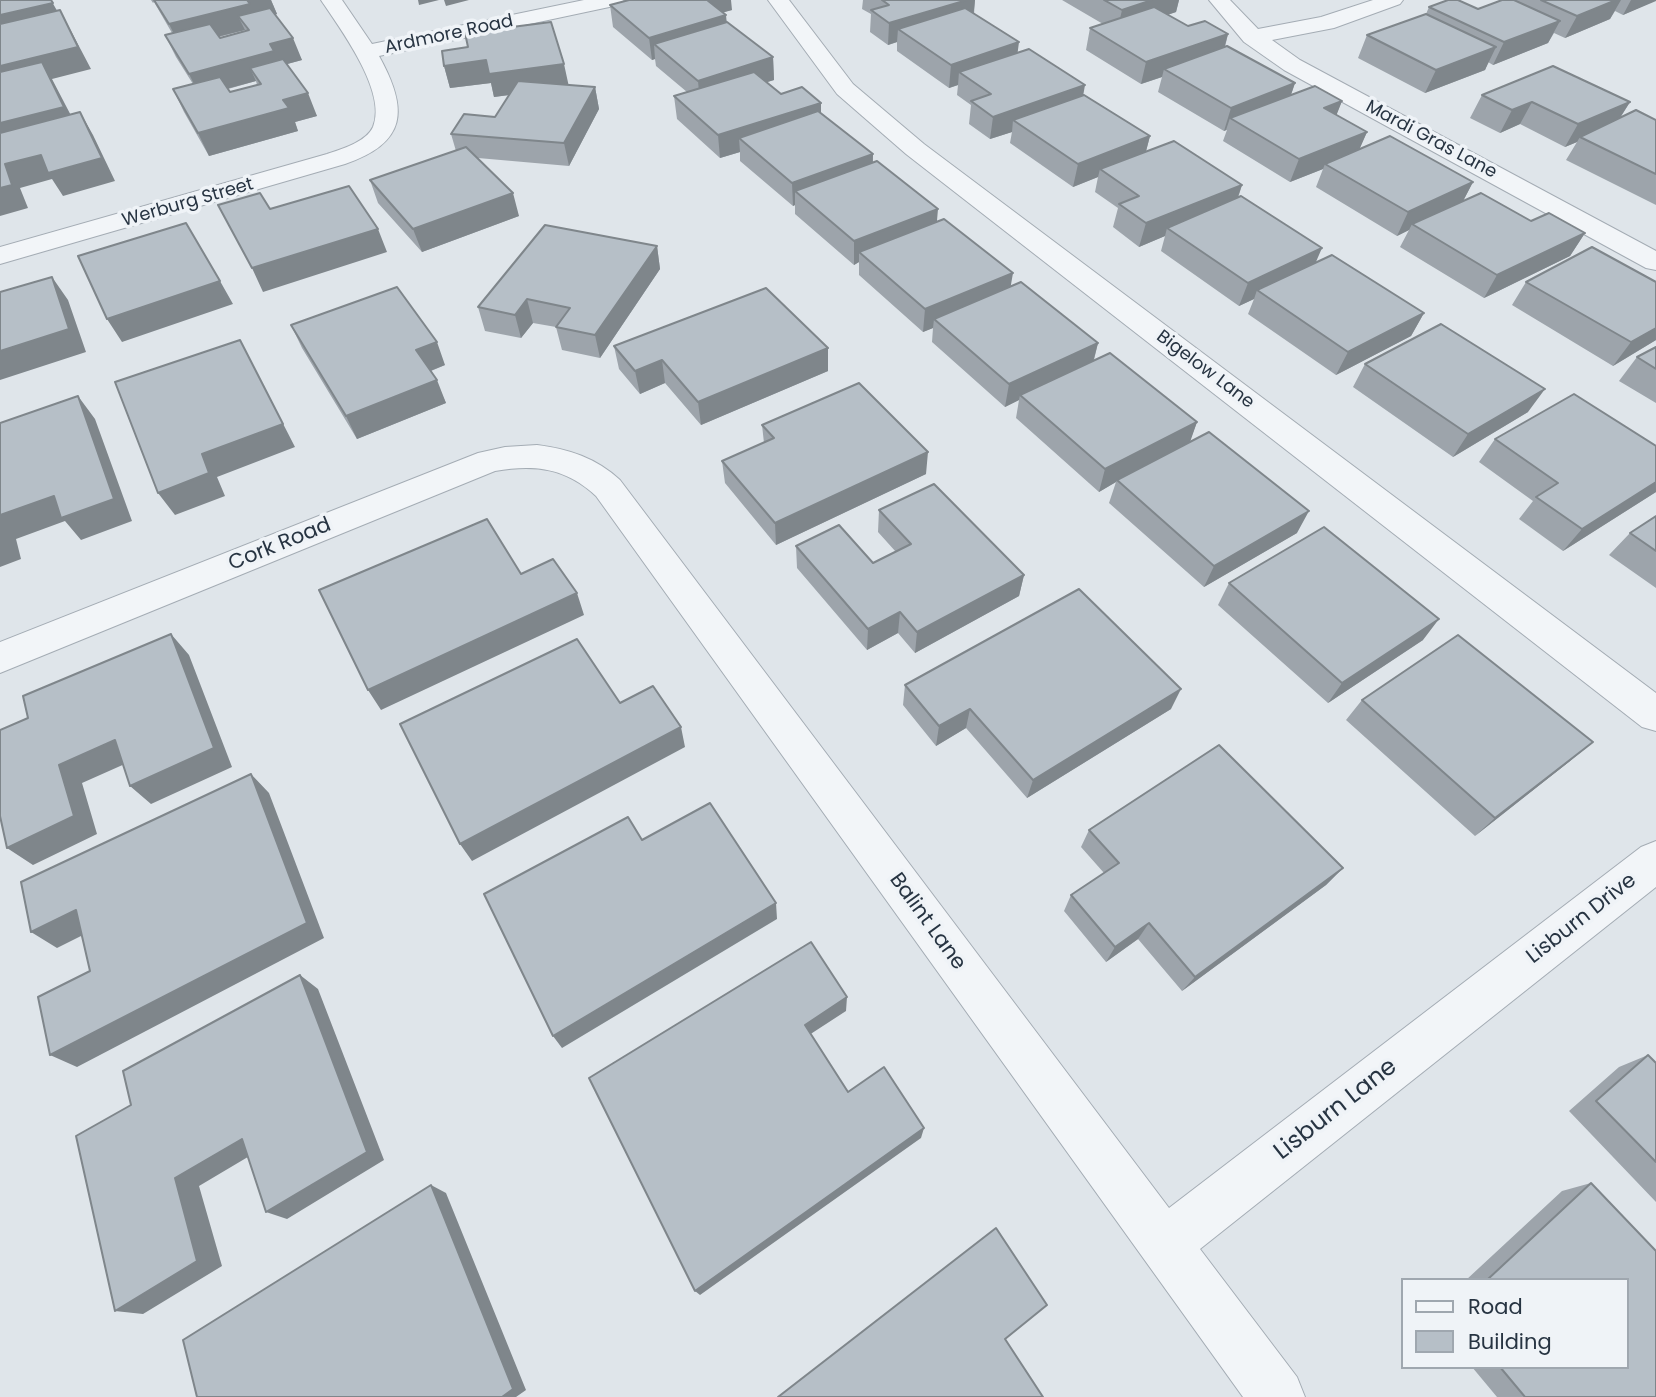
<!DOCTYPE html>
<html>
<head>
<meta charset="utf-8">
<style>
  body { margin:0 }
  #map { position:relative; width:1656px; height:1397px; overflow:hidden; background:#dfe5ea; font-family:Poppins,sans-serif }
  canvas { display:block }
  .legend { position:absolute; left:1401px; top:1278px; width:228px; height:91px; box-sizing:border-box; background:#eff3f7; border:2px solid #9fa7af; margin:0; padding:9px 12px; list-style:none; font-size:21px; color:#273442 }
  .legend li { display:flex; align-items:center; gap:14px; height:35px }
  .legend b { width:35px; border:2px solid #9fa7af }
</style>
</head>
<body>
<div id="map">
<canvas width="1656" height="1397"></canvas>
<ul class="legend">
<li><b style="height:9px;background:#f2f5f8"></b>Road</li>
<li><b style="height:19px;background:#b6bfc7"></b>Building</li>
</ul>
</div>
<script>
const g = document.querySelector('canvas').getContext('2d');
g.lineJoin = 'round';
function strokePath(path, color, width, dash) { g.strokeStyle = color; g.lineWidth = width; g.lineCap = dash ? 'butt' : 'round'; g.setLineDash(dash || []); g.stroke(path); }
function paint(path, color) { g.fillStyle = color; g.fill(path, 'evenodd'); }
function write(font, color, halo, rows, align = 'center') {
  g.font = font + ' Poppins,sans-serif'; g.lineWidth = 7; g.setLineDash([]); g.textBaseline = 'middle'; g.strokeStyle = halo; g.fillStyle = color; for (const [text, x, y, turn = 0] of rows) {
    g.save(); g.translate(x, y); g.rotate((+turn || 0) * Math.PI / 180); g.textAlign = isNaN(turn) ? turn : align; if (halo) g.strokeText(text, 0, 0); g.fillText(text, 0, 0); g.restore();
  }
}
const street = new Path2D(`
  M321 0H342L372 44 584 0H624L614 6 379 56C409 110 407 143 345 164L0 264V247L327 154C342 149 366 142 373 127 388 92 339 27 321 0Z
  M768 0H789L853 84 924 144 1656 693V731L1642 727 906 154 837 94Z
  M1209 0H1230L1258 29 1321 17 1373 0H1403L1400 4 1334 28 1272 40 1300 60 1656 251V270L1646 268 1284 70 1244 42Z
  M537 445C569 449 596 458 620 480L1169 1208 1641 847 1656 841V887L1200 1249 1297 1377 1305 1397H1243L596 496C566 468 535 464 495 471L0 673V642L478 453 505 447Z`);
const wall = new Path2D(`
  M151 0H271L277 14 275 15 302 60 287 64 317 116 295 122 298 131 209 156 184 112 173 89 193 84 176 57 165 35 172 33 154 2 153 3ZM245 30V31L220 38 219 37ZM256 81 257 85 230 92 228 89Z
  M863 0H975L974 14 1018 53 1150 136 1146 151 1242 185 1238 198 1316 263 1424 313 1411 336 1336 375 1248 314 1254 299 1239 306 1161 251 1165 236 1139 247 1113 227 1118 208 1095 192 1098 177 1073 187 1010 143 1012 132 990 139 969 124 971 105 957 95 958 85 949 88 897 51V42L888 45 870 32 871 14 862 9Z
  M1062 0H1179L1176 12 1167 15 1188 26 1228 34 1225 47 1295 83 1291 95 1342 101 1336 115 1367 132 1359 149 1473 182 1463 201 1531 221 1585 233 1570 256 1484 298 1400 247 1409 230 1397 236 1316 187 1323 169 1290 182 1223 141 1227 130 1224 131 1158 92 1162 77 1141 84 1086 50 1090 28 1103 24Z
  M1501 0H1656L1623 15 1615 11 1610 19 1565 38 1554 33 1548 43 1493 65 1488 62 1485 70 1425 93 1358 58 1367 35 1426 14 1429 7 1478 9Z
  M610 5 732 10 723 12 727 22 773 57 774 80 767 82 781 94 821 113 873 154V163L937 222 1010 287 1098 343 1094 360 1197 422 1189 443 1297 533 1204 587 1109 503 1116 482 1099 492 1016 418 1019 400 1005 407 932 342 933 328 923 332 859 275V262L854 265 795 214V205L793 206 740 161V152L720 158 677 119 674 96 687 92 656 66 655 59 652 60 613 27Z
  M444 66 568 85 595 87 599 109 569 166 478 158 519 216 422 252 378 203 370 180 456 151 451 134 495 117 509 95 494 97 491 83 450 88Z
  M1482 95 1630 102 1620 118 1656 120V205L1566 160 1577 142 1565 147 1520 124 1500 133 1470 118Z
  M657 246 660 269 600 358 562 350 556 327 533 323 521 338 485 331 478 307Z
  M1526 282H1656V340L1613 366 1512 305Z
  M291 325 445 365 431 371 446 403 357 439 302 348Z
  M614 346 828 371 701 425 665 383 640 394 619 369Z
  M1656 347V403L1619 381 1637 357Z
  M1365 364 1528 412 1453 457 1353 387Z
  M762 425 926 474 776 545 725 483 722 461 764 443Z
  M1495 439 1656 446V492L1563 551 1519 519 1533 501 1479 462Z
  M879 510 1024 575 1019 596 915 653 898 633 867 650 797 568 796 546 873 563 896 552 878 532Z
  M1656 516V588L1609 555 1630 533Z
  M1229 583 1423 640 1328 703 1218 605Z
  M905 685 1171 709 1027 798 966 728 936 746 903 705Z
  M1362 700 1570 761 1475 836 1346 720Z
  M1089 830 1343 868 1326 885 1182 991 1138 939 1106 962 1064 911 1071 895 1104 873 1081 847Z
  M1648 1055 1656 1063V1202L1569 1111 1619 1067Z
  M1591 1183 1656 1251V1397H1497L1472 1367H1626V1280H1466L1562 1191Z`);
const shadedWall = new Path2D(`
  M51 0 65 25 0 40V15Z
  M246 0H271L277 14 257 20 238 16 245 30 180 46 169 24Z
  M418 0H439L419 5Z
  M444 0H469L446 6Z
  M702 0H731L732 10 704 18Z
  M967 0H975L973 19 898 29 897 42 888 45 889 23Z
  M1152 0H1179L1176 12 1117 32 1122 10Z
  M1616 0H1621L1610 19 1565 38 1577 16Z
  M1631 0H1656V1L1623 15Z
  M60 10 91 69 52 79 78 129 0 150V66Z
  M726 15 728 37 654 44 655 59 652 60 649 38Z
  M1560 21 1548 43 1493 65 1504 42Z
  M1228 34 1222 56 1164 69 1162 77 1141 84 1146 62Z
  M293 38 302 60 280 66 250 68 256 81 200 96 189 74 270 44Z
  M1019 42 1016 65 959 72 958 85 949 88 951 65Z
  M1496 47 1485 70 1425 93 1436 70Z
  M773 57 774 80 700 103 698 81Z
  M486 60 564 64 569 87 494 97 491 83 450 88 444 66Z
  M1295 83 1287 106 1230 118 1226 130 1224 131 1231 108Z
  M1085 85 1081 108 1013 120 1012 132 990 139 993 117Z
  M595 87 599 109 569 166 564 143Z
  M308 93 317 116 295 122 298 131 209 156 198 133 283 100Z
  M1342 101 1333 124 1324 108Z
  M1532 102 1520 124 1500 133 1512 110Z
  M1630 102 1616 124 1580 137 1577 142 1565 147 1578 124Z
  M821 103V125L739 138 740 152 720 158 718 135Z
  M80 112 93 135 115 181 63 196 52 179 20 188 28 208 0 216V188L5 164Z
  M1367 132 1357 155 1325 164 1323 169 1290 182 1299 159Z
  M1150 136 1144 159 1100 169 1098 177 1073 187 1078 164Z
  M873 154 872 177 795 191V205L793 206 792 183Z
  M1473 182 1461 205 1412 224 1409 230 1397 236 1408 212Z
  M1242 185 1234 208 1167 228 1165 236 1139 247 1146 223Z
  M513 193 519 216 422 252 413 229Z
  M938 209 936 232 859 252V262L854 265V241Z
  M378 229 387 252 263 292 252 268Z
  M1585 233 1570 256 1484 298 1497 275Z
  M657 246 660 269 600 358 595 335Z
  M1322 248 1312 271 1257 290 1254 299 1239 306 1248 283Z
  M1013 273 1009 296 934 319 933 328 923 332 925 309Z
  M52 277 68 300 86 352 0 380V351Z
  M220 281 233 304 122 342 107 319Z
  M527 299 533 323 521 338 515 315Z
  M1424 313 1411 336 1336 375 1348 352Z
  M1656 328V340L1613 366 1631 342Z
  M240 340 295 447 217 477 225 496 175 515 158 493 202 454Z
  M437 342 445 365 425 373 416 350Z
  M1098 343 1092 366 1020 395 1019 400 1005 407 1009 384Z
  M828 348V371L701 425 698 402Z
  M662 360 665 383 640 394 635 371Z
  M437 380 446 403 357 439 346 416Z
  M1545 389 1528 412 1453 457 1468 434Z
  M78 396 95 419 132 521 81 540 65 521 16 539 21 559 0 567V515Z
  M1197 422 1189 445 1117 480 1116 482 1099 492 1105 469Z
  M928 452 926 474 776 545 775 523Z
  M1656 482V492L1563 551 1582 529Z
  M1309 511 1297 533 1204 587 1214 566Z
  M1024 575 1019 596 915 653 917 632Z
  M577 593 584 615 381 710 368 690Z
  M900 612 898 633 867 650 868 629Z
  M1439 619 1423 640 1328 703 1342 683Z
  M171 634 189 655 232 767 151 804 130 786Z
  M1181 689 1171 709 1027 798 1033 780Z
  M970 709 966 728 936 746 939 726Z
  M681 727 685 747 472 861 460 844Z
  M115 740 136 759 82 783 97 834 33 865 7 848 59 765Z
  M1593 742 1570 761 1475 836 1495 818Z
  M251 774 269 793 324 938 77 1067 50 1055Z
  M1343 868 1326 885 1182 991 1195 977Z
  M776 903 777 919 562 1048 553 1036Z
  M76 910 101 926 57 948 31 932Z
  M1149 923 1138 939 1106 962 1115 947Z
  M300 975 318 989 384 1160 287 1219 266 1212Z
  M847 997 846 1011 806 1037 805 1025Z
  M924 1128 921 1138 700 1295 695 1291Z
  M242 1139 263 1148 199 1186 222 1266 143 1314 115 1311 175 1178Z
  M431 1185 446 1193 526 1390 516 1397H502Z`);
const building = new Path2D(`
  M0 0H51L53 3 0 15Z
  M154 0H247L250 4 169 24Z
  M629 0H707L726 15 649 38 610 5Z
  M882 0H967L889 23 871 10 889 5Z
  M1104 0H1152L1122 10Z
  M1448 0H1458L1478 9 1502 0H1514L1560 21 1504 42 1429 7Z
  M1541 0H1616L1577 16Z
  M1154 7 1188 26 1205 21 1228 34 1146 62 1090 28Z
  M270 8 293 38 270 44 274 51 189 74 165 35 210 24 220 38 249 30 238 16Z
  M965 8 1019 42 951 65 898 29Z
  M60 10 78 47 0 66V24Z
  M1426 14 1496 47 1436 70 1367 35Z
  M551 22 564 64 489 74 486 60 444 66 442 51 468 47 465 33Z
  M727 22 773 57 698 81 654 44Z
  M1227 46 1295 83 1231 108 1164 69Z
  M1029 49 1085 85 993 117 971 101 991 94 959 72Z
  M283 59 308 93 283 100 289 108 198 133 173 89 220 77 230 92 261 84 250 68Z
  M42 62 64 107 0 123V72Z
  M1553 66 1630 102 1578 124 1532 102 1512 110 1482 95Z
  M754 72 781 94 802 87 821 103 718 135 674 96Z
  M518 81 595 87 564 143 451 134 464 114 495 117Z
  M1315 86 1342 101 1324 108 1367 132 1299 159 1230 118Z
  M1084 95 1150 136 1078 164 1013 120Z
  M1636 110 1656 120V174L1580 137Z
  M818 111 873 154 792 183 739 138Z
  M80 112 102 158 48 173 41 155 5 164 12 185 0 188V133Z
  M1390 136 1473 182 1408 212 1325 164Z
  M1174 141 1242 185 1146 223 1119 204 1139 196 1100 169Z
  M466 147 513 193 413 229 370 180Z
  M877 161 938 209 854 241 795 191Z
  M349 186 378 229 252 268 218 205 260 193 270 209Z
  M1481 193 1531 221 1549 213 1585 233 1497 275 1412 224Z
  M1241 196 1322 248 1248 283 1167 228Z
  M944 219 1013 273 925 309 859 252Z
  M186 223 220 281 107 319 78 256Z
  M545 225 657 246 595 335 556 327 570 308 527 299 515 315 478 307Z
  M1592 247 1656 282V328L1631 342 1526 282Z
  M1332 255 1424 313 1348 352 1257 290Z
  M52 277 69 329 0 351V292Z
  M1021 282 1098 343 1009 384 934 319Z
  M397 287 437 342 416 350 437 380 346 416 291 325Z
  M766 288 828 348 698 402 662 360 635 371 614 346Z
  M1441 324 1545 389 1468 434 1365 364Z
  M240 340 283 424 202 454 209 473 158 493 115 382Z
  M1656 347V369L1637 357Z
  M1110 353 1197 422 1105 469 1020 395Z
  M859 383 928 452 775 523 722 461 774 438 762 425Z
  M1574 394 1656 446V482L1582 529 1536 497 1558 483 1495 439Z
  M78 396 114 499 61 518 54 496 0 515V423Z
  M1209 432 1309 511 1214 566 1117 480Z
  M934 484 1024 575 917 632 900 612 868 629 796 546 839 525 873 563 911 544 879 510Z
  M1656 516V551L1630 533Z
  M487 519 521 574 553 559 577 593 368 690 319 590Z
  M1324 527 1439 619 1342 683 1229 583Z
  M1079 589 1181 689 1033 780 970 709 939 726 905 685Z
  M171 634 214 748 130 786 115 740 59 765 74 816 7 848 0 816V730L28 718 23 696Z
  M1458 635 1593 742 1495 818 1362 700Z
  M577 639 620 703 653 686 681 727 460 844 400 724Z
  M1219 745 1343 868 1195 977 1149 923 1115 947 1071 895 1119 863 1089 830Z
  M251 774 307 923 50 1055 38 997 90 971 76 910 31 932 21 882Z
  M710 803 776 903 553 1036 484 894 628 817 642 840Z
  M811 942 847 997 805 1025 848 1092 884 1067 924 1128 695 1291 589 1078Z
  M300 975 367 1152 266 1212 242 1139 175 1178 197 1261 115 1311 76 1136 131 1105 123 1071Z
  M1648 1055 1656 1063V1162L1596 1101Z
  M1591 1183 1656 1251V1397H1525L1500 1367H1626V1280H1487Z
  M431 1185 513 1389 502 1397H197L183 1340Z
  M996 1228 1047 1305 1005 1339 1043 1397H778Z`);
const farStreetnames = [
  ["Ardmore Road",449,35,-12],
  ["Mardi Gras Lane",1431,140,28],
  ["Werburg Street",188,203,-16],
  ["Bigelow Lane",1205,370,37]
];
const streetNames = [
  ["Cork Road",280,545,-22],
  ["Lisburn Drive",1582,919,-38],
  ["Balint Lane",927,922,54]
];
const nearStreetnames = [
  ["Lisburn Lane",1336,1110,-38]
];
strokePath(street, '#a4acb4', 2);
paint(street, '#f2f5f8');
paint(wall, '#9da4ab');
paint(shadedWall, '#7f868b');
paint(building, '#b6bfc7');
strokePath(building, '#7f868b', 2);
write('18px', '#273442', '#eff3f7', farStreetnames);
write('21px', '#273442', '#eff3f7', streetNames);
write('24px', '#273442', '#eff3f7', nearStreetnames);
</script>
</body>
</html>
